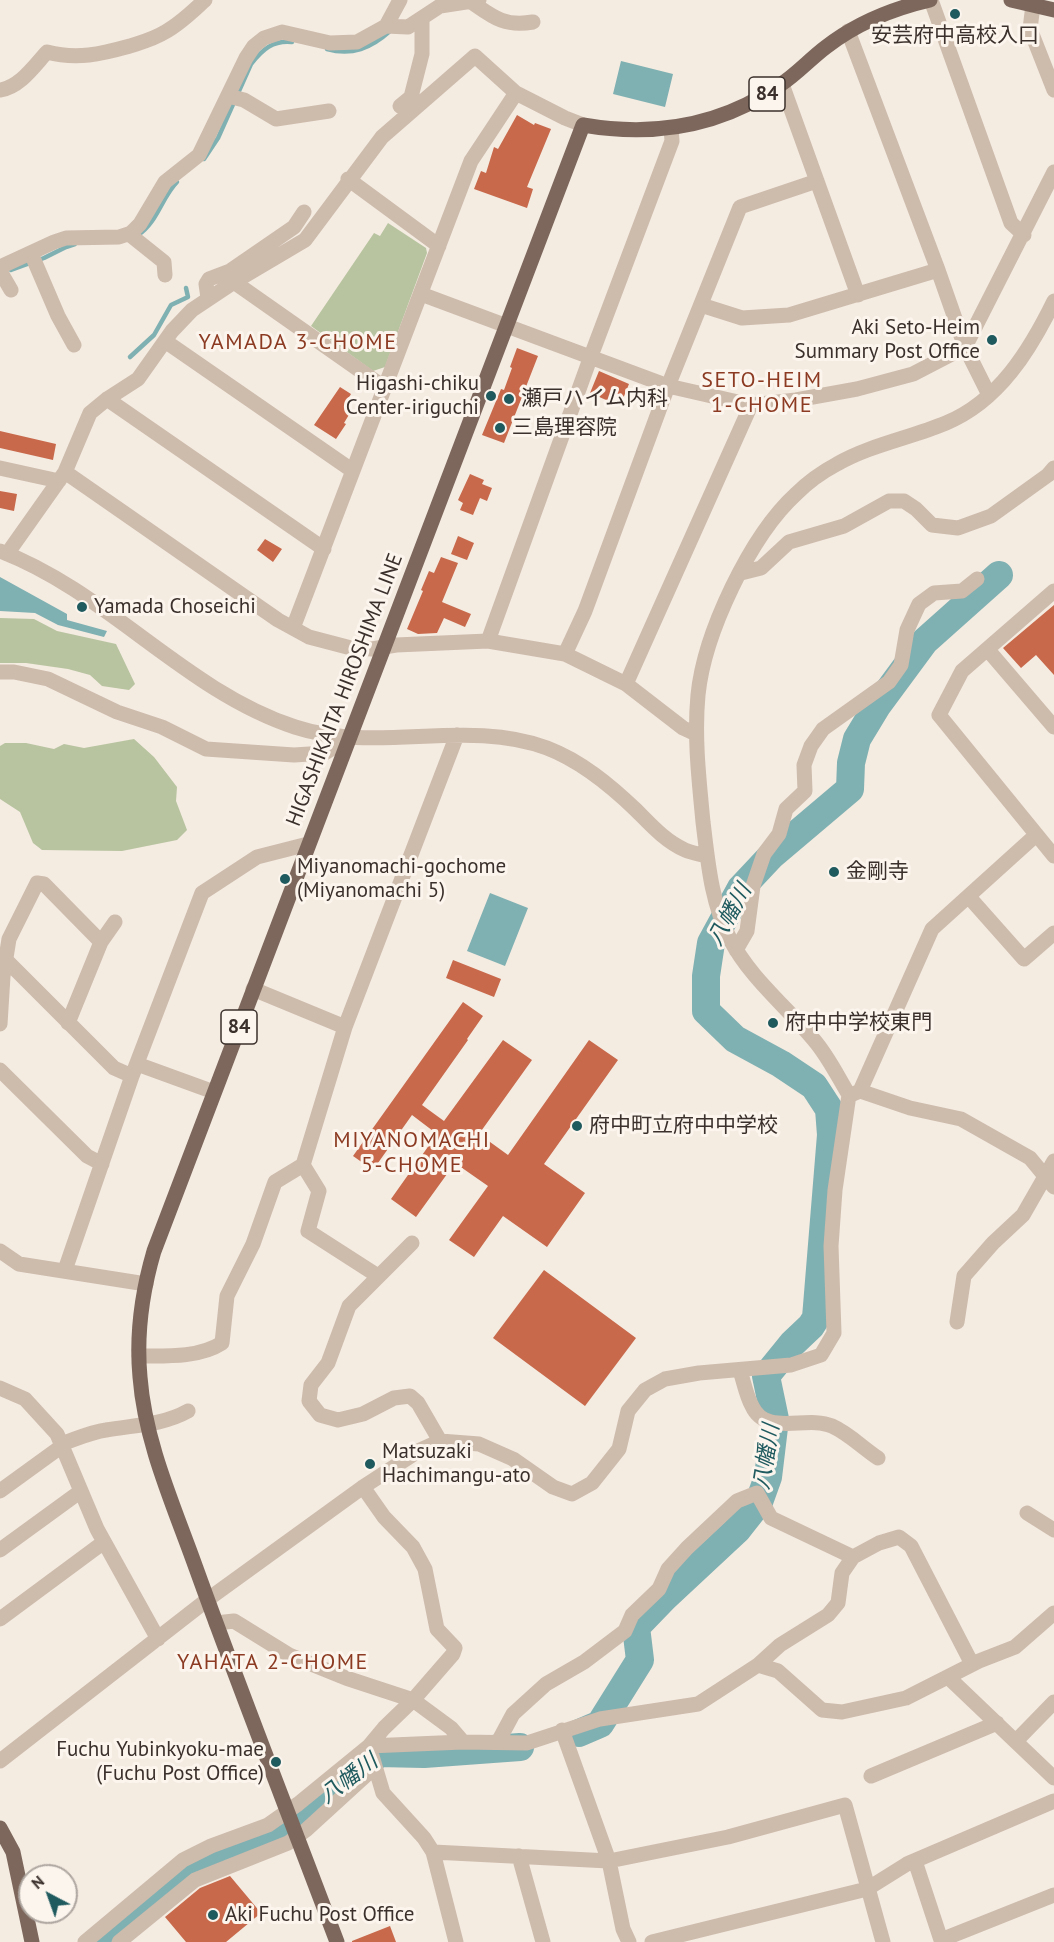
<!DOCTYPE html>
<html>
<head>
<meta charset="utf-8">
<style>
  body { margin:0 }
  #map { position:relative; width:1054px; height:1942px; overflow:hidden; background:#f4ebe1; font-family:"PT Sans",sans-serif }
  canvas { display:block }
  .north { position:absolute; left:18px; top:1864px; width:60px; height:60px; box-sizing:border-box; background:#fbf5ee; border:2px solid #aea6a0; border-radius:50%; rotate:319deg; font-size:16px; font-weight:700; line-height:24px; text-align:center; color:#3b302b }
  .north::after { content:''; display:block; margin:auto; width:21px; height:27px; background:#1f5a5e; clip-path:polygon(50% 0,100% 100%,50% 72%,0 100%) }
</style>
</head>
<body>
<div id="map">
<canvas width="1054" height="1942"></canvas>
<div class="north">N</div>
</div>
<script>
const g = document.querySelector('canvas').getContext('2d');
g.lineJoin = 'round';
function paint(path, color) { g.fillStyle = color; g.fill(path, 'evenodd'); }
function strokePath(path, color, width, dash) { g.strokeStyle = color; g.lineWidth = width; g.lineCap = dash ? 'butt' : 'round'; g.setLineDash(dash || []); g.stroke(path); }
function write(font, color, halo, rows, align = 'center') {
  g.font = font + ' "PT Sans","Noto Sans JP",sans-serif'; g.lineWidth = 6; g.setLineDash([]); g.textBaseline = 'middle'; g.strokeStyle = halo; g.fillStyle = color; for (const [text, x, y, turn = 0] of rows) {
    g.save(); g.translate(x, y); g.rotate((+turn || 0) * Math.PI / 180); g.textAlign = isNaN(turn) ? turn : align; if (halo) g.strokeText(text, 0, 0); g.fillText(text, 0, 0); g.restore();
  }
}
const green = new Path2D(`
  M388 223 426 248 427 253 385 367 373 371 311 326 374 233 380 236Z
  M0 618 34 619 57 631 116 644 135 684 129 690 102 686 90 675 68 669 26 663H0Z
  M134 739 154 757 177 787 176 801 187 830 177 840 122 851 42 850 33 843 20 812 0 799V746L5 743H26L54 749 64 744 84 748Z`);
const water = new Path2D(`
  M621 61 673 74 665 107 613 94Z
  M0 577 67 614V620L107 631 104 637 58 625 35 613 0 611Z
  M490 893 528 908 505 966 467 951Z`);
const stream = new Path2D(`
  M327 49C352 56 371 48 390 31
  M204 159 218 138 251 64C263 49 273 40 292 42
  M138 235C157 223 162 197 177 182
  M11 270 44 258 66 247 75 244
  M130 357 154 335 171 305 188 297 186 288`);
const river = new Path2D(`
  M579 1733 600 1724 640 1660 636 1627 664 1598 737 1530 759 1502 768 1477 775 1419 766 1376 792 1344 811 1326 816 1318 831 1135 829 1109 814 1086 781 1064 735 1039 706 1011V976L711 943 741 888 772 855 850 789 851 763 857 739 877 706 925 641 999 575
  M101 1942 187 1870 205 1859 272 1836 286 1829 331 1794 379 1753 424 1754 520 1747`);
const building = new Path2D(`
  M517 115 534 125 535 123 551 129 527 187 533 189 527 208 474 189 481 171 486 173 494 147 498 149Z
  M517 348 538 356 504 443 482 435 501 389 504 390 512 368 510 367Z
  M599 371 629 384 620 406 590 393Z
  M340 387 351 394 345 404 351 408 348 412 350 413 344 423 346 424 336 439 314 425Z
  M0 431 56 444 53 460 0 448Z
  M470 474 484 480 482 484 492 488 487 501 480 498 473 515 460 510 463 503 458 500Z
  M0 491 17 494 14 511 0 508Z
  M458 536 474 543 467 560 451 554Z
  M265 539 282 549 273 562 257 550Z
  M441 557 458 563 442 602 471 614 465 627 444 618 437 633 418 634 407 629 423 591 421 590 429 571 434 573Z
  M1054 605V675L1036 655 1021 668 1003 648Z
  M453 960 501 979 494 997 446 978Z
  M463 1002 483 1016 467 1039 468 1040 422 1105 444 1121 503 1040 532 1060 479 1134 508 1155 589 1040 618 1060 544 1164 585 1193 547 1247 503 1216 474 1257 449 1240 488 1186 455 1163 416 1217 391 1199 437 1134 412 1115 373 1170 353 1156Z
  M544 1270 636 1338 585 1406 493 1338Z
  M230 1876 261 1913 226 1942H186L165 1917 200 1888Z
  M390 1926 396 1942H352V1941Z`);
const minor = new Path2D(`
  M931 0 1011 223 1024 235
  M470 1C493 17 504 27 533 22
  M1033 5 1030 29 1054 90
  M386 26 400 0
  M848 31 938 270 965 347 989 395
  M782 84 858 295
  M0 90C20 87 34 66 47 52 77 60 101 54 130 46 142 42 154 39 165 32 180 24 193 11 205 0
  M228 96 244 100 276 119 329 111
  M400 106 411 97 422 54V18
  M348 179 439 246
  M129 234 164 262 165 275
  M31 253 58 316 74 345
  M0 267 54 242 66 238 119 237 131 233 140 224 165 182 199 155 246 58 254 46 264 38 282 32 330 43 357 42 386 26 408 27 440 6 479 0
  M0 271 11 290
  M234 282 385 388
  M421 294 668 386 751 405 796 400 857 389 913 374 965 347 1054 172
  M208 298 206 284 209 279 230 271 294 227 304 212
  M701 305 742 318 789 315 938 270
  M165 341 353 471
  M107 399 324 549
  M0 468 59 481
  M65 472 278 620 309 637 351 648 372 649 396 645 488 641 565 654 626 684 683 728 696 734
  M0 551C108 592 185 691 295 727 377 754 466 718 547 748 581 761 610 785 636 810 651 825 665 841 685 850 692 853 700 854 707 856
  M7 554 65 472 90 413 107 399 138 379 172 331 192 310 234 282 305 240 382 137 475 56 516 93 565 118 583 125
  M741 573 761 568 789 542 844 526 889 501H904L916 509 932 525 958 528 991 516 1048 475 1054 468
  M1054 591 962 671 939 715 1054 856
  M293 628 471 161 516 93
  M488 641 591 356 672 141 671 128
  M988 650 1054 727
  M565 654 585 611 668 386 740 207 817 181
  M0 672H14L48 679 117 712 162 727 206 749 294 755 325 753 349 738
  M626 684 751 405
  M969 897 1024 959 1054 933
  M736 950 747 931 753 886 764 854 779 834 786 809 805 791 804 765 811 746 823 729 889 682 901 665 907 630 919 604 934 593 962 591 977 579
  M6 960 114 1068 132 1076
  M253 989 345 1027
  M68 1023 101 942 115 922
  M0 1024 3 976 9 939 37 883 44 884 101 942
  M137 1064 214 1092
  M0 1070 87 1156 102 1164
  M860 1091 932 929 1036 835
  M851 1095 860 1091 910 1108 961 1119 1030 1158 1054 1187
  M303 1165 319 1191 308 1231 378 1276
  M412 1243 349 1306 328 1363 311 1385 309 1401 320 1415 338 1420 363 1414 394 1398 410 1396 418 1403 440 1441
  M0 1251 19 1264 146 1284
  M65 1270 132 1076 202 893 257 857 308 844
  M957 1322 964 1276 993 1243 1023 1215 1054 1161
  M139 1356C165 1356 199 1358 222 1343L227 1296 253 1244 275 1182 303 1165 345 1027 457 735
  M740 1371C744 1382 746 1395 752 1406 766 1437 806 1415 832 1426 848 1433 863 1448 878 1458
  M0 1388 25 1399 57 1434 97 1529 158 1639
  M61 1444C76 1439 91 1432 106 1430 135 1425 163 1425 188 1411
  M363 1487 384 1517 413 1547 425 1569 437 1629 455 1648 453 1654 413 1700 384 1728 369 1746 383 1793 424 1838 433 1852 456 1942
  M0 1491 62 1446
  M1027 1513 1054 1530
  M0 1550 81 1491
  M0 1619 104 1542
  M216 1623 234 1621 289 1655 346 1678 413 1700 451 1728 463 1742
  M758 1665 780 1645 828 1615 838 1603 842 1573 853 1557 879 1543 899 1537 911 1546 972 1664
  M948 1677 1054 1778
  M562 1730 609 1861 623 1929 629 1942
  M1016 1741 1054 1702
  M498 1742 513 1714 546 1684 584 1662 625 1631 632 1615 659 1589 668 1569 687 1548 737 1501 757 1493 771 1518 853 1557
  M0 1761 207 1600 363 1487 420 1450 440 1441 479 1444 513 1459 553 1487 572 1494 592 1483 619 1449 628 1411 645 1390 665 1379 699 1373 791 1365 821 1355 834 1333 831 1246 835 1190 849 1095C838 1077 828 1056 814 1040 787 1007 750 978 730 939 711 902 708 862 703 822 699 780 694 737 698 695 704 634 750 536 796 494 808 482 822 472 837 464 870 445 910 438 946 423 999 401 1030 350 1054 301
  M871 1776 997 1723
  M433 1852 609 1861 728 1837 845 1805 883 1942
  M519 1856 543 1942
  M915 1861 941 1940 1054 1895
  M85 1942 183 1860 211 1846 268 1825 298 1804 369 1746 463 1742 527 1743 600 1719 698 1704 758 1665 778 1671 822 1710 842 1712 906 1698 979 1661 1015 1647 1054 1613
  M119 1942 195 1880 288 1843 306 1830 375 1767
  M652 1942 867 1889 907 1864 1054 1801`);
const major = new Path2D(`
  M1011 0 1054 10
  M0 1828 13 1852 32 1942
  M337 1942C290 1817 241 1693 196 1568 174 1506 145 1443 140 1377 136 1334 142 1292 154 1251L583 125C653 137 721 126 780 85 797 74 810 59 826 47 857 23 891 9 930 0`);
const markers = [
  [955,14,6,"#1f5a5e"],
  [992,340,6,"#1f5a5e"],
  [491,396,6,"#1f5a5e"],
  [509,399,6,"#1f5a5e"],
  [500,428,6,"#1f5a5e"],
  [82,607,6,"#1f5a5e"],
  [834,872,6,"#1f5a5e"],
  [285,879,6,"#1f5a5e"],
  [773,1023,6,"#1f5a5e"],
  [577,1126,6,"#1f5a5e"],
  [370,1464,6,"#1f5a5e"],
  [276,1762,6,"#1f5a5e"],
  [213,1915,6,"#1f5a5e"]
];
const shields = [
  [767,94,36],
  [239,1027,36]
];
const shieldNames = [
  ["84",767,94],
  ["84",239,1027]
];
const poiNames = [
  ["安芸府中高校入口",955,36,"center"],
  ["Aki Seto-Heim",980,328,"right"],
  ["Summary Post Office",980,352,"right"],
  ["Higashi-chiku",479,384,"right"],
  ["Center-iriguchi",479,408,"right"],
  ["瀬戸ハイム内科",521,399],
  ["三島理容院",512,428],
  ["Yamada Choseichi",94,607],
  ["Miyanomachi-gochome",297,867],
  ["(Miyanomachi 5)",297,891],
  ["金剛寺",846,872],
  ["府中中学校東門",785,1023],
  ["府中町立府中中学校",589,1126],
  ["Matsuzaki",382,1452],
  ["Hachimangu-ato",382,1476],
  ["Fuchu Yubinkyoku-mae",264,1750,"right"],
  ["(Fuchu Post Office)",264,1774,"right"],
  ["Aki Fuchu Post Office",225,1915]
];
const streetNames = [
  ["HIGASHIKAITA HIROSHIMA LINE",345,690,-69]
];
const neighbourhoodNames = [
  ["YAMADA 3-CHOME",298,343],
  ["SETO-HEIM",762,381],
  ["1-CHOME",762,406],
  ["MIYANOMACHI",412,1141],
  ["5-CHOME",412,1166],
  ["YAHATA 2-CHOME",273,1663]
];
const waterNames = [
  ["八幡川",730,915,-61],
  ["八幡川",767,1457,-81],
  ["八幡川",349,1779,-37]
];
paint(green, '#b8c4a0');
paint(water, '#7fb0b2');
strokePath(stream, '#7fb0b2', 4.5);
strokePath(river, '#7fb0b2', 28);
paint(building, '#c8694b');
strokePath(minor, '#cdbbac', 15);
strokePath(major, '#7d675c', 15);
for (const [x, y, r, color] of markers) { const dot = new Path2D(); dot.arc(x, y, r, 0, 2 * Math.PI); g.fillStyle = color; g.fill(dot); strokePath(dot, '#fbf5ee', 2); }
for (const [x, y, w] of shields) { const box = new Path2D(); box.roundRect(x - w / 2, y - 17, w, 34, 4.5); g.fillStyle = '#fbf5ee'; g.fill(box); strokePath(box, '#3b302b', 1.5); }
write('bold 20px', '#3b302b', null, shieldNames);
write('21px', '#3b302b', '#fbf5ee', poiNames, 'left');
write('21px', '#3b302b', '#fbf5ee', streetNames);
g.letterSpacing = '1.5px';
write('22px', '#8c3b22', '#fbf5ee', neighbourhoodNames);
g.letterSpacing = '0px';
write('italic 22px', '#1f5a5e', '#fbf5ee', waterNames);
</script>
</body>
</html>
